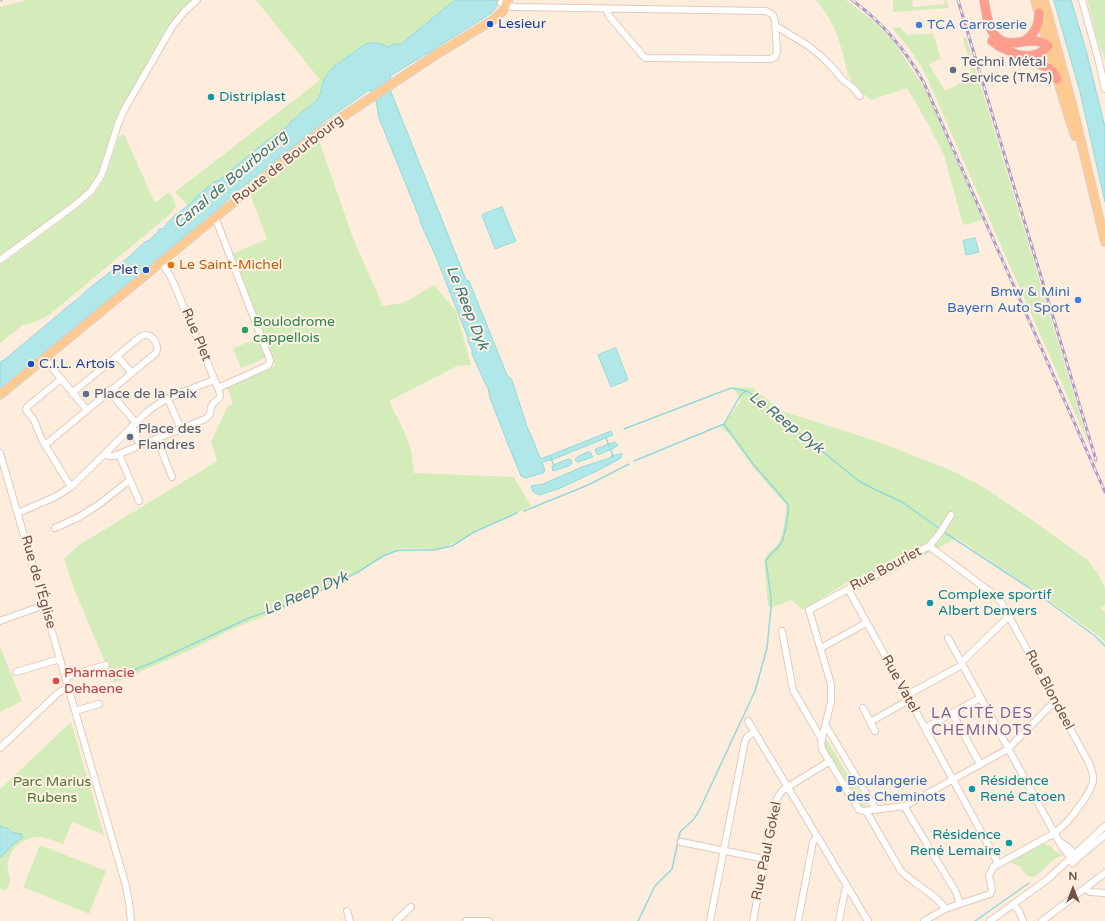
<!DOCTYPE html>
<html>
<head>
<meta charset="utf-8">
<style>
  body { margin:0 }
  #map { position:relative; width:1105px; height:921px; overflow:hidden; background:#feeddc; font-family:"Varela Round",sans-serif }
  canvas { display:block }
  .north { position:absolute; left:1053px; top:869px; width:40px; height:40px; -webkit-text-stroke:3px #fff1e4; paint-order:stroke; rotate:0deg; font-size:11px; font-weight:700; line-height:16px; text-align:center; color:#754f43 }
  .north::after { content:''; display:block; margin:auto; width:14px; height:18px; background:#754f43; clip-path:polygon(50% 0,100% 100%,50% 72%,0 100%) }
</style>
</head>
<body>
<div id="map">
<canvas width="1105" height="921"></canvas>
<div class="north">N</div>
</div>
<script>
const g = document.querySelector('canvas').getContext('2d');
g.lineJoin = 'round';
function paint(path, color) { g.fillStyle = color; g.fill(path, 'evenodd'); }
function strokePath(path, color, width, dash) { g.strokeStyle = color; g.lineWidth = width; g.lineCap = dash ? 'butt' : 'round'; g.setLineDash(dash || []); g.stroke(path); }
function write(font, color, halo, rows, align = 'center') {
  g.font = font + ' "Varela Round",sans-serif'; g.lineWidth = 4; g.setLineDash([]); g.textBaseline = 'middle'; g.strokeStyle = halo; g.fillStyle = color; for (const [text, x, y, turn = 0] of rows) {
    g.save(); g.translate(x, y); g.rotate((+turn || 0) * Math.PI / 180); g.textAlign = isNaN(turn) ? turn : align; if (halo) g.strokeText(text, 0, 0); g.fillText(text, 0, 0); g.restore();
  }
}
const green = new Path2D(`
  M27 0H193L183 9 168 26 116 118C108 139 105 162 94 181 84 198 65 209 50 220 33 232 17 243 0 255V7Z
  M256 0H455L401 44H394L389 47 378 43 365 44 339 62 328 73 325 78 319 95 313 104 299 115 290 124 241 161 231 171 224 175 221 179 215 182 196 197 188 206 175 192 320 80Z
  M816 0H846L876 23 894 42 922 85 934 107 983 220 963 225 944 155 928 124 907 88 871 100C866 95 859 91 854 85 846 75 845 59 841 47 836 30 828 14 816 0Z
  M893 0H912L913 7 945 4 944 0H946L949 8 893 12Z
  M1087 0H1105V61L1102 50 1100 49Z
  M901 27 903 31 907 35 933 33 941 59 929 64 945 91 966 80 972 74 963 38 966 37 1089 445 934 94C930 86 927 77 922 68 914 54 903 41 892 28Z
  M315 129 353 238 383 306 403 303 434 285 456 311 471 365 457 366 389 401 404 431 411 450 414 473 514 477 531 506 441 549 401 548 341 581 278 611 232 629 195 648 114 683 74 589 64 559 79 545 217 461 211 442 228 406 233 404 227 387 275 366 232 254 267 239 246 184Z
  M124 134 155 203 169 192 174 199 176 207 169 215 49 315 35 322 23 325 0 343V265L35 240 92 197 104 180 119 136Z
  M259 338 266 356 259 361 241 368 233 348Z
  M733 387 753 388 782 411 876 441 951 470 985 488 1032 520 1088 560 1098 574 1105 588V604L1101 609 1105 612V642L1096 634 1028 586 957 538 856 592 848 582 803 610 792 600 771 608 768 605 764 561C766 553 773 550 778 544 783 537 785 518 786 509V505L753 467 730 435 721 427 741 401Z
  M0 647 22 701 0 712Z
  M71 722 104 835 72 822 63 844C56 842 49 838 42 837 27 836 11 846 8 862 6 870 10 873 10 880 10 883 7 888 6 891L0 889V789Z
  M825 737 868 808 863 809 824 745Z
  M1041 844H1045L1053 847V850L1061 854 1063 856 1056 858 1035 877C1023 878 1025 869 1017 865 1014 863 1011 863 1007 862Z
  M40 845 106 871 89 914 23 887Z`);
const water = new Path2D(`
  M455 0H500L495 9 490 14 431 51V54L429 55V53L426 54 390 76 391 79 387 82 466 280 469 281 507 375 512 380 527 427 531 435 540 458H543L611 431 613 435 554 459 543 462 542 463 545 470 544 472 543 473 526 478 521 476 508 444 490 398 488 388 485 383 472 354V349L468 342V338L436 257 421 224 420 219 379 118 376 101 382 97 378 88 371 92 369 90 319 125 315 129 258 174 228 199 212 214 205 218 202 222 0 389V362L4 360 71 304C79 299 84 292 92 286 110 272 129 258 145 242L150 240 154 235 157 234 159 229 164 228C169 219 178 213 186 207 190 205 192 201 195 198 201 193 208 187 214 182 217 181 220 180 222 178 243 159 266 141 290 124L291 121C296 119 299 114 303 111 311 106 316 103 320 94 322 87 323 79 328 73 333 66 340 62 347 57 363 46 368 37 388 47L394 44H401Z
  M1054 0H1071L1086 50 1105 127V202L1080 92Z
  M502 207 516 241 495 249 482 215Z
  M975 238 979 252 966 255 963 241Z
  M616 348 628 380 611 387 598 355Z
  M615 442 618 445 614 448 598 455 595 451 596 449Z
  M590 452 593 457 578 462 575 460 576 458 585 453Z
  M622 454 621 458 599 470 558 489 539 495 533 492 531 486 543 484 582 467 610 458 611 456Z
  M569 459 571 460 572 463 569 466 553 471 552 467 554 465Z
  M0 825 2 827 7 828 13 833 21 834 23 837 21 839 14 843 2 856 0 857Z`);
const stream = new Path2D(`
  M624 429 731 388 746 391
  M606 438 609 446
  M611 449 613 457
  M551 458 554 466
  M634 461 724 424 740 396 746 391 749 392 859 481 872 488 902 502 940 529
  M524 511 588 485 629 464
  M944 532 1028 587 1095 636 1105 646
  M118 676 154 662 249 618 292 603 333 585 358 572 383 556 396 551 402 550H434L452 546 474 532 517 513
  M638 921 655 886 672 869 680 832 694 819 699 811 755 691 767 648 771 608V597L766 562C769 553 775 552 780 545 785 539 789 511 788 504L754 465 724 424
  M975 921 1029 883`);
const minor = new Path2D(`
  M1082 0 1099 62 1105 89
  M501 3 508 6 515 7 766 11 773 15 775 21 777 52 775 57 771 59 646 58 644 57 609 16 606 8
  M776 26 807 45 821 56 831 66 842 79 853 88 860 96
  M215 217 270 360 269 364 267 366 218 388
  M0 260 75 205 91 191 101 176 104 168 118 124 124 110 172 27 184 12 197 0
  M117 356 132 373
  M44 358 87 410
  M61 379 27 407 26 410 34 420 42 440 71 487
  M109 391 136 423
  M168 399 181 429
  M132 426 140 445
  M157 439 172 477
  M45 445 156 353C160 344 151 330 140 337L72 393
  M0 453 126 886 129 903 131 921
  M105 453 109 456H114L205 419C214 413 208 411 212 405 218 397 223 401 218 388L171 277 161 262
  M119 454 139 501
  M18 513 55 497 71 487 146 413C164 397 192 389 214 380
  M951 515 940 533 929 546 809 610 831 684V702L821 742 822 749 859 810 864 811 905 806 1008 749 1055 701
  M55 528 79 517 98 505 130 480
  M848 589 907 695 998 863
  M0 621 44 605
  M782 631 793 690 822 740
  M948 638 1062 847 1074 862
  M821 648 866 623
  M961 663 1009 616
  M16 672 60 659
  M65 677 106 665
  M907 695 962 665
  M863 708 875 731
  M75 711 99 704
  M952 713 980 764
  M748 721 868 921
  M870 722 909 700
  M826 726 876 810
  M925 728 980 698
  M0 748 58 693 63 690 69 688
  M904 806 956 892 960 904
  M866 811 901 871C912 883 939 896 945 909
  M681 842 765 859
  M1060 842 1067 846 1077 857
  M1072 863 1105 835
  M1085 889 1090 892 1105 893
  M1013 904 1019 911 1023 921
  M347 911 350 921
  M396 921 411 907
  M466 921H489
  M710 921 745 741 747 737 754 732
  M753 921 776 801 779 795 783 790 830 761
  M798 921 813 842 815 839 817 837
  M839 921 845 891 847 888
  M924 921 945 909 990 894 992 890 989 876 993 867 1055 833C1059 829 1063 826 1067 822 1074 814 1092 791 1093 781 1094 774 1091 768 1089 763L1001 602 993 594 929 546
  M990 921 1048 879 1105 826
  M1042 921 1105 873`);
const major = new Path2D(`
  M1035 0 1062 95 1075 136
  M1044 0 1072 104 1105 242
  M0 395 318 133 434 56 493 20 503 11 508 0`);
const highway = new Path2D(`
  M984 0C988 23 990 48 1021 42 1031 41 1039 39 1048 46 1040 56 1027 57 1016 54
  M992 41 1000 47 1048 68 1053 72 1057 79
  M1022 42C1034 36 1039 26 1039 13`);
const rail = new Path2D(`
  M0 0H1
  M852 0C883 23 906 50 924 83L1105 492
  M958 0 1096 460`);
const markers = [
  [490,24,4,"#1a4fb4"],
  [919,25,4,"#3f7fe0"],
  [953,70,4,"#5c6f8a"],
  [211,97,4,"#0f9aa8"],
  [171,265,4,"#e8710a"],
  [146,270,4,"#1a4fb4"],
  [1078,300,4,"#3f7fe0"],
  [245,330,4,"#2e9e5b"],
  [31,364,4,"#1a4fb4"],
  [86,394,4,"#5c6f8a"],
  [130,437,4,"#5c6f8a"],
  [930,603,4,"#0f9aa8"],
  [56,681,4,"#e0444e"],
  [839,789,4,"#3f7fe0"],
  [972,789,4,"#0f9aa8"],
  [1009,843,4,"#0f9aa8"]
];
const transitNames = [
  ["Lesieur",498,24],
  ["Plet",138,270,"right"],
  ["C.I.L. Artois",39,364]
];
const shopNames = [
  ["TCA Carroserie",927,25],
  ["Bmw & Mini",1070,292,"right"],
  ["Bayern Auto Sport",1070,308,"right"],
  ["Boulangerie",847,781],
  ["des Cheminots",847,797]
];
const serviceNames = [
  ["Techni Métal",961,62],
  ["Service (TMS)",961,78],
  ["Place de la Paix",94,394],
  ["Place des",138,429],
  ["Flandres",138,445]
];
const cultureNames = [
  ["Distriplast",219,97],
  ["Complexe sportif",938,595],
  ["Albert Denvers",938,611],
  ["Résidence",980,781],
  ["René Catoen",980,797],
  ["Résidence",1001,835,"right"],
  ["René Lemaire",1001,851,"right"]
];
const streetNames = [
  ["Route de Bourbourg",288,160,-38],
  ["Rue Plet",196,335,67],
  ["Rue Bourlet",886,569,-28],
  ["Rue de l'Église",38,582,74],
  ["Rue Vatel",900,684,61],
  ["Rue Blondeel",1049,690,62],
  ["Rue Paul Gokel",767,851,-78]
];
const foodNames = [
  ["Le Saint-Michel",179,265]
];
const leisureNames = [
  ["Boulodrome",253,322],
  ["cappellois",253,338]
];
const healthNames = [
  ["Pharmacie",64,673],
  ["Dehaene",64,689]
];
const parkNames = [
  ["Parc Marius",52,782],
  ["Rubens",52,798]
];
const waterNames = [
  ["Canal de Bourbourg",231,180,-40],
  ["Le Reep Dyk",467,308,68],
  ["Le Reep Dyk",786,423,38],
  ["Le Reep Dyk",306,594,-23]
];
const neighbourhoodNames = [
  ["LA CITÉ DES",982,714],
  ["CHEMINOTS",982,731]
];
paint(green, '#d4ecba');
paint(water, '#b0e7e9');
strokePath(water, '#95d8db', 1);
strokePath(stream, '#95d8db', 1.5);
strokePath(minor, '#e4c9bb', 8);
strokePath(major, '#dbd1ce', 10);
strokePath(highway, '#dbd1ce', 10);
strokePath(minor, '#fff', 6);
strokePath(major, '#ffca92', 8);
strokePath(highway, '#ff9d8c', 9);
strokePath(rail, '#ae9bc7', 3);
strokePath(rail, '#fff1e4', 1.5, [4.5]);
for (const [x, y, r, color] of markers) { const dot = new Path2D(); dot.arc(x, y, r, 0, 2 * Math.PI); g.fillStyle = color; g.fill(dot); strokePath(dot, '#fff1e4', 1.5); }
write('14px', '#164399', '#fff1e4', transitNames, 'left');
write('14px', '#366cbe', '#fff1e4', shopNames, 'left');
write('14px', '#4e5e75', '#fff1e4', serviceNames, 'left');
write('14px', '#0d838f', '#fff1e4', cultureNames, 'left');
write('14px', '#754f43', '#fff1e4', streetNames);
write('14px', '#c56008', '#fff1e4', foodNames, 'left');
write('14px', '#27864d', '#fff1e4', leisureNames, 'left');
write('14px', '#be3a42', '#fff1e4', healthNames, 'left');
write('14px', '#527638', '#fff1e4', parkNames);
write('italic 15px', '#36787c', '#fff1e4', waterNames);
g.letterSpacing = '1px';
write('15px', '#7f5e99', '#fff1e4', neighbourhoodNames);
g.letterSpacing = '0px';
</script>
</body>
</html>
